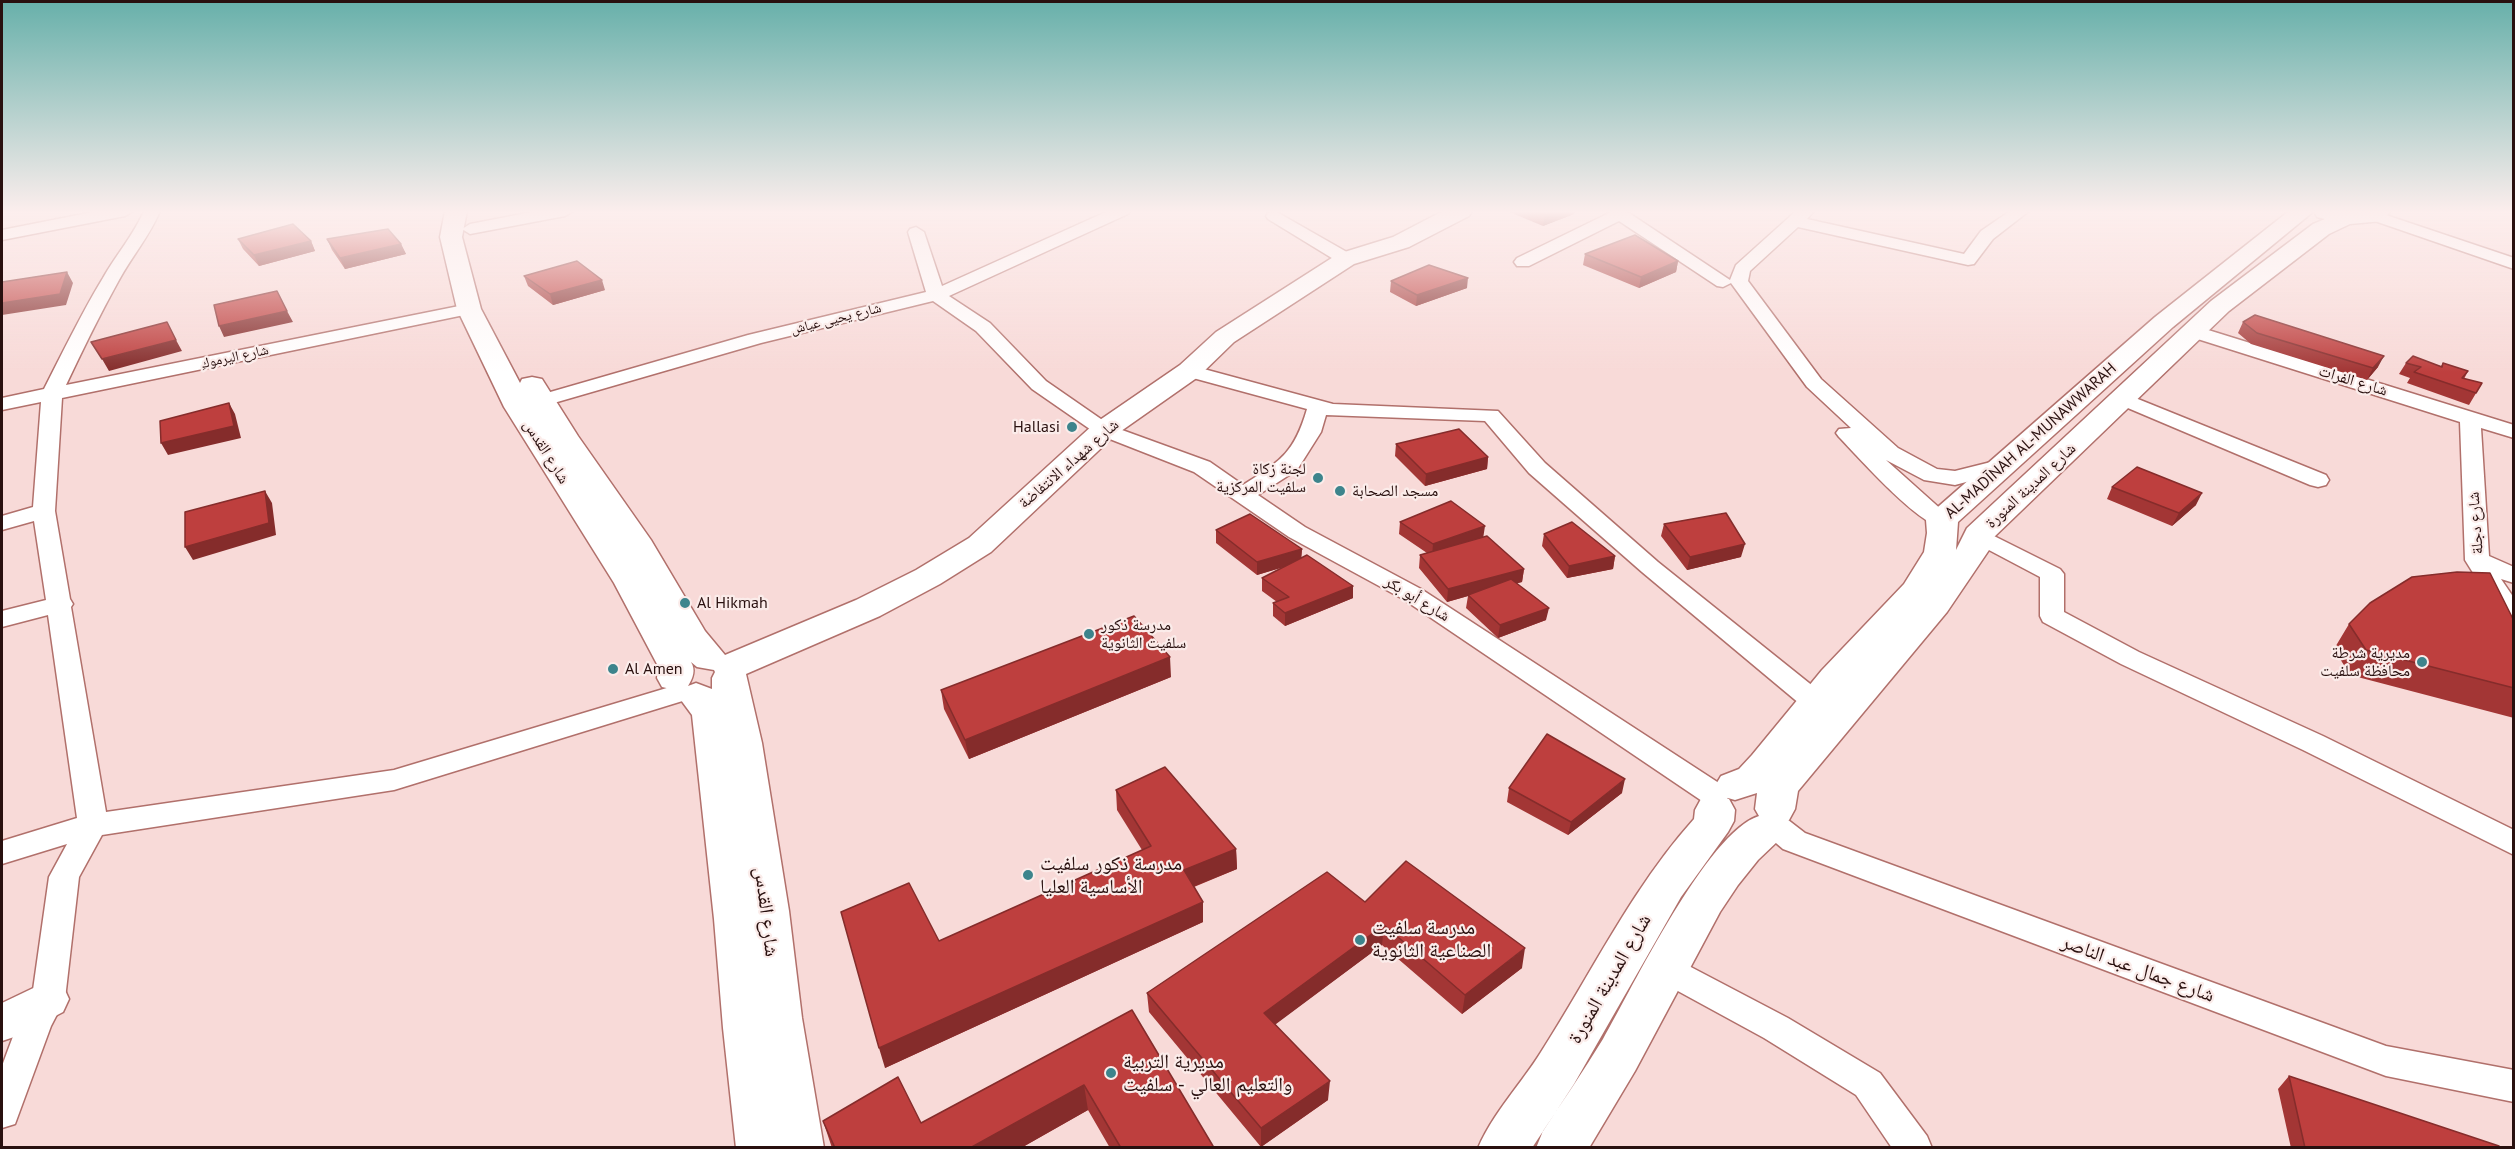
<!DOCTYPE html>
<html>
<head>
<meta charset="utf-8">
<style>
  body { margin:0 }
  #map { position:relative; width:2515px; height:1149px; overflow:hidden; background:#f8dad8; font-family:"PT Sans",sans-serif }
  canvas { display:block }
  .frame { position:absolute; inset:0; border:3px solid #29100f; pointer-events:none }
</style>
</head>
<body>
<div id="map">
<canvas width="2515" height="1149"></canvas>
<div class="frame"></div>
</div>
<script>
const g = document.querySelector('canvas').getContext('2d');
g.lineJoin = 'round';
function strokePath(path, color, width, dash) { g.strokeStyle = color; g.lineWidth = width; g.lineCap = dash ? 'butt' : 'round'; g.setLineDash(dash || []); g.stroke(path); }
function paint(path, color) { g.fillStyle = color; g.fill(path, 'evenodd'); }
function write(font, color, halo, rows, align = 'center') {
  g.font = font + ' "PT Sans","Noto Naskh Arabic",sans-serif'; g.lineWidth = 4.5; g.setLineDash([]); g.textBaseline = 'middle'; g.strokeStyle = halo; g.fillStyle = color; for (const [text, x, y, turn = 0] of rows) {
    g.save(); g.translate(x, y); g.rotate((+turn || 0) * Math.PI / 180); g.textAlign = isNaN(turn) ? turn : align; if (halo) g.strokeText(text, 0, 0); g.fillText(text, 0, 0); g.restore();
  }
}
const minor = new Path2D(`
  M98 211H133L125 216 2 240V230Z
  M144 211H160C149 237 132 256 119 280 100 314 83 349 66 385L469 304 475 305 478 309 475 313 469 314 62 398 55 511 70 599 73 604 71 607 106 812 394 770 680 684 689 687 693 693 689 699 394 790 102 835 79 877 65 999 51 1026 15 1124 2 1128V1066L18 1023 32 997 49 877 67 844 2 864V841L77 818 48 615 2 627V611L46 600 34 521 2 530V516L33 507 41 402 2 410V398L44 389C63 352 81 314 103 278 116 255 133 236 144 211Z
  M537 211H573L565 216 470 234 462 229 470 224Z
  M1108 211H1130L1128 214 949 296 990 323 1046 381 1111 426 1210 462 1243 485C1280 461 1294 454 1307 409L1182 375 1179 371 1182 367 1189 365 1333 404 1498 411 1545 463 1658 562 1824 695 1828 702 1824 709 1815 711 1806 709 1642 572 1529 473 1485 421 1326 415 1321 432 1297 470 1258 495 1305 527 1421 589 1725 787 1729 795 1725 803 1715 806 1705 803 1403 599 1289 537 1194 472 1097 434 1032 389 976 331 933 301 761 343 540 407 533 405 530 401 533 397 748 335 926 292 908 232 910 229 916 227 924 232 942 286Z
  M1275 211 1352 255 1355 259 1352 263H1340L1268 219 1266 216 1268 213Z
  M1607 211H1626L1730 280 1736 265 1796 211H1814L1807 219 1964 254 1981 231 2010 211H2029L1993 239 1974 264 1968 265 1798 227 1750 271 1748 281 1821 379 1898 448 1937 469 1955 471 2003 459 2011 460 2014 465 2011 470 1955 485 1924 480 1886 460 1953 520 1950 525C1945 526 1941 527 1936 525 1912 517 1859 458 1839 437L1836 433 1839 429 1851 428 1807 387 1731 283 1723 287 1717 286 1619 221 1529 266H1517L1514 262 1517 258 1609 213Z
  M2374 211 2514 258V269L2369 219 2367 216Z
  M2192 325 2514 425V438L2481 428 2489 556 2514 567V583L2501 579 2514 598V626L2505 624 2465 560 2460 422 2185 335 2183 331 2185 327Z
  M2123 393 2326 475 2329 480 2326 485 2318 487 2310 485 2116 403 2113 399 2116 395Z
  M1978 528 2060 569 2064 574V612L2139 652 2323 736 2514 830V855L2303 750 2121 664 2043 622 2040 616V577L1970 540 1966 535 1970 530Z
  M1773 813 1783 816 1805 833 2386 1046 2514 1070V1102L2386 1076 1783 849 1763 832 1758 824 1763 816Z
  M1666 954 1788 1018 1880 1073 1927 1136 1932 1148H1892L1856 1095 1764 1038 1654 978 1650 968 1654 958Z`);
const tertiary = new Path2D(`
  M48 981 63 986 69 999 63 1012 17 1036 2 1041V1003Z`);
const secondary = new Path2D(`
  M445 211H467L462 237 481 309 520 383 522 379 532 377 542 379 578 436 651 540 705 631 725 655 856 600 916 570 969 538 1094 424 1180 365 1216 332 1338 254 1393 237 1443 211H1472L1469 216 1409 247 1354 264 1234 342 1198 377 1114 436 991 552 940 584 880 616 746 674 762 743 789 911 802 1018 824 1148H736L723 1028 714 919 692 715 678 696 682 688 675 690 662 687 657 678 658 666 614 583 504 407 457 309 440 237ZM691 662 697 667 714 670 715 672 712 678V689L696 683 688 686C693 678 696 670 691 662Z
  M2289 211H2314L2173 327 1958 522 1956 550 1967 528 2211 301 2313 224 2325 219 2317 217 2314 211H2390L2383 221 2350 224 2329 234 2229 311 1993 538 1989 550 1947 612 1798 791 1795 809 1789 820 1782 822 1785 829 1779 840 1758 860 1738 885 1720 912 1635 1071 1589 1148H1536L1543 1131C1563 1101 1584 1070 1603 1039 1632 989 1707 832 1759 816L1755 809 1757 793 1735 800 1721 796 1715 786 1721 776 1739 769 1752 755 1822 670 1904 584 1924 552 1927 533 1926 520 1931 513 2155 317Z
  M1715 795 1729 799 1735 810 1734 821 1728 832 1681 897 1574 1084 1532 1148H1478C1493 1113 1521 1084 1541 1052 1591 974 1632 888 1694 819L1695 810 1701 799Z`);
const wall = new Path2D(`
  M1507 211H1575L1574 214 1543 226Z
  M238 239 311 241 315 251 259 266 243 249Z
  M327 239 401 244 406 254 345 269 332 250Z
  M1585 254 1678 261 1676 272 1639 288 1583 265Z
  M524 276 605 290 553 305 528 286Z
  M1391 281 1467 288 1416 306 1390 292Z
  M2243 322 2378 367 2367 380 2251 344 2238 333Z
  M2406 363 2441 366 2443 363 2468 371 2464 379 2482 383 2469 405 2407 383 2410 378 2399 374Z
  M1396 444 1488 457 1487 469 1425 486 1395 456Z
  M2112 487 2196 505 2172 526 2107 499Z
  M1400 522 1483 537 1524 569 1522 582 1517 583 1546 620 1498 638 1466 608 1468 596 1447 602 1419 568 1420 555 1427 553 1399 534Z
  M1664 524 1741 557 1687 570 1661 536Z
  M1216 530 1302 549 1301 558 1353 586V598L1285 626 1273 616V603L1277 602 1262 591V578L1286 566 1257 575 1216 543Z
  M1544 534 1615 556 1613 569 1567 578 1542 546Z
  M2514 621V718L2350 675 2334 649 2349 624Z
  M1171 677 969 759 944 709 941 690Z
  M1509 788 1622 793 1568 835 1507 802Z
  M1116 790 1236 849 1237 869 1194 887 1203 922 885 1068 939 941 1142 850 1117 810Z
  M1365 902 1522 968 1462 1014 1382 945 1275 1024 1328 1100 1261 1147 1149 1012 1147 993Z
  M1132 1010 1213 1148H1110L1088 1110 1021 1148H832L823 1121 921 1123Z
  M2289 1076 2499 1148H2291L2278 1089Z`);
const shadedWall = new Path2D(`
  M1555 211H1575L1574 214 1543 226 1545 215Z
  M311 241 315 251 259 266 254 255Z
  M401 244 406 254 345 269 340 258Z
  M1678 261 1676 272 1639 288 1641 277Z
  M67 272 73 283 66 305 2 315V303Z
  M1468 278 1467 288 1416 306 1417 295Z
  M602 280 605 290 553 305 550 294Z
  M287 311 293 322 224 337 219 326Z
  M176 340 182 351 109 371 102 359Z
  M2384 356 2378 367 2367 380 2373 368Z
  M229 403 235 414 241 438 168 455 161 443Z
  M1488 457 1487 469 1425 486 1426 474Z
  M265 491 272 503 276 535 193 560 185 547Z
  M2202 493 2196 505 2172 526 2179 513Z
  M1485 526 1483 539 1432 557 1433 544Z
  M1745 544 1741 557 1687 570 1690 557Z
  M1302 549 1301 562 1257 575V562Z
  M1615 556 1613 569 1567 578 1569 566Z
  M1524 569 1522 582 1469 596 1468 595V596L1447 602 1448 589Z
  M1353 586V598L1285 626V613Z
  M1549 608 1546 620 1498 638 1500 625Z
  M1170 657 1171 677 969 759 965 740Z
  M1625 779 1622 793 1568 835 1571 822Z
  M1236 849 1237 869 1185 890 1184 870Z
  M1203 902V922L885 1068 879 1048Z
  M1384 925 1382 945 1264 1033V1013Z
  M1525 948 1522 968 1462 1014 1465 995Z
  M1330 1081 1328 1100 1261 1147V1128Z
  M1084 1085 1088 1110 1021 1148H970Z`);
const building = new Path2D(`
  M1534 211H1555L1545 215Z
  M293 224 311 241 254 255 238 239Z
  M388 229 401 244 340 258 327 239Z
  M1635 235 1678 261 1641 277 1585 254Z
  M577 261 602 280 550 294 524 276Z
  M1429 265 1468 278 1417 295 1391 281Z
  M67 272 60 294 2 303V282Z
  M277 291 287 311 219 326 214 305Z
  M2255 315 2384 356 2373 368 2257 333 2243 322Z
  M167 322 176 340 102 359 91 342Z
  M2413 356 2442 367 2443 363 2468 371 2462 378 2482 383 2476 393 2414 372 2421 367 2406 363Z
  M229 403 234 426 161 443 160 421Z
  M1459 429 1488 457 1426 474 1396 444Z
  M2137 467 2202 493 2179 513 2112 487Z
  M265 491 269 523 185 547V512Z
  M1451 501 1485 526 1433 544 1400 522Z
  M1726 513 1745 544 1690 557 1664 524Z
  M1250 514 1302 549 1257 562 1216 530Z
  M1572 522 1615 556 1569 566 1544 534Z
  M1487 536 1524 569 1448 589 1420 555Z
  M1307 555 1353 586 1285 613 1273 603 1289 597 1262 578Z
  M2457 572 2490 573 2514 621V688L2366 650 2349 624 2370 603 2412 577Z
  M1511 579 1549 608 1500 625 1468 595Z
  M1134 616 1170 657 965 740 941 690Z
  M1547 734 1625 779 1571 822 1509 788Z
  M1165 767 1236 849 1184 870 1203 902 879 1048 841 912 909 883 939 941 1151 846 1116 790Z
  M1406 861 1525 948 1465 995 1384 925 1264 1013 1330 1081 1261 1128 1147 993 1327 872 1365 902Z
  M1132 1010 1213 1146 1211 1148H1121L1084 1085 970 1148H835L823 1121 898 1077 921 1123Z
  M2289 1076 2499 1146V1148H2305Z`);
const markers = [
  [1072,427,6,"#3d848c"],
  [1318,478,6,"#3d848c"],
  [1340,491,6,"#3d848c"],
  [685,603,6,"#3d848c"],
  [1089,634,6,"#3d848c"],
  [2422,662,6,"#3d848c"],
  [613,669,6,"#3d848c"],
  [1028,875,6,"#3d848c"],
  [1360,940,6,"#3d848c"],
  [1111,1073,6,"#3d848c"]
];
const farStreetnames = [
  ["شارع يحيى عياش",836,319,-14],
  ["ِشارع اليرموك",235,357,-12]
];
const streetNames = [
  ["شارع الفرات",2353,381,17],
  ["AL-MADĪNAH AL-MUNAWWARAH",2031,441,-42],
  ["شارع القدس",546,452,58],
  ["شارع شهداء الانتفاضة",1069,464,-41],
  ["شارع المدينة المنورة",2031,486,-43],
  ["شارع دجلة",2476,523,-94],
  ["شارع أبو بكر",1417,599,31]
];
const poiNames = [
  ["Hallasi",1060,427,"right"],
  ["لجنة زكاة",1306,469,"right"],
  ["سلفيت المركزية",1306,487,"right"],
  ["مسجد الصحابة",1352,491],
  ["Al Hikmah",697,603],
  ["مدرسة ذكور",1101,625],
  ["سلفيت الثانوية",1101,643],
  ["مديرية شرطة",2410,653,"right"],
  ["محافظة سلفيت",2410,671,"right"],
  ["Al Amen",625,669]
];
const nearPoinames = [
  ["مدرسة ذكور سلفيت",1040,864],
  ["الأساسية العليا",1040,887],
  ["مدرسة سلفيت",1372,928],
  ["الصناعية الثانوية",1372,951],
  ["مديرية التربية",1123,1062],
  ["والتعليم العالي - سلفيت",1123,1085]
];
const nearStreetnames = [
  ["شارع القدس",766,912,83],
  ["شارع جمال عبد الناصر",2138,969,20],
  ["شارع المدينة المنورة",1610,979,-60]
];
strokePath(minor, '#b1706b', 3);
strokePath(tertiary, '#b1706b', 3);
strokePath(secondary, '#b1706b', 3);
paint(minor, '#fff');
paint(tertiary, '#fff');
paint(secondary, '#fff');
paint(wall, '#a33635');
paint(shadedWall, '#852c2b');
paint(building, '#be3f3e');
strokePath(building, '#852c2b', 1.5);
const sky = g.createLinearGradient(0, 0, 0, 372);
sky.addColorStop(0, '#67b0aa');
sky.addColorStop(0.57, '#fceeed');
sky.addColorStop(1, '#fceeed00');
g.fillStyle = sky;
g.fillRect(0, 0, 2515, 372);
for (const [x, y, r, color] of markers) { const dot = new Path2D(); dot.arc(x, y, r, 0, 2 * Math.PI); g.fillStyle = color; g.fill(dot); strokePath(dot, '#fbecea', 2); }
write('14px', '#29100f', '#fbecea', farStreetnames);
write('16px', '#29100f', '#fbecea', streetNames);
write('16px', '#29100f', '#fbecea', poiNames, 'left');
write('20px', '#29100f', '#fbecea', nearPoinames, 'left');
write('20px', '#29100f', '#fbecea', nearStreetnames);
</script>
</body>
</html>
